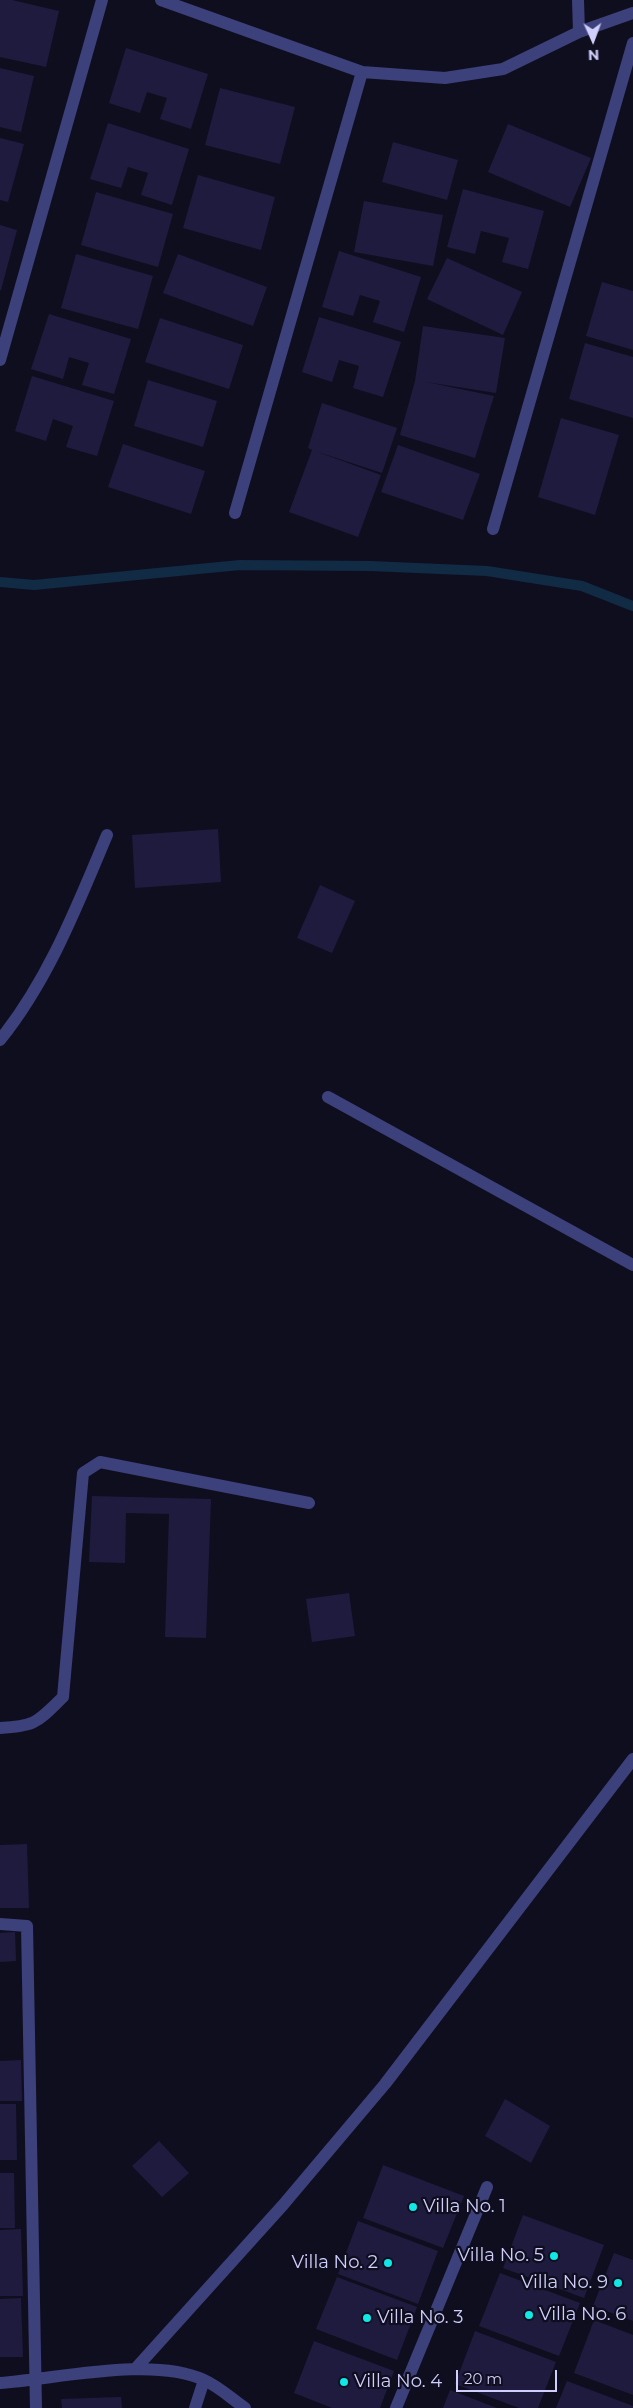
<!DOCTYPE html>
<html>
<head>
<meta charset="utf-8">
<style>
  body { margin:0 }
  #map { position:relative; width:633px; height:2408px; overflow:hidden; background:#0f0e1f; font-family:Montserrat,sans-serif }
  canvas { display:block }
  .north { position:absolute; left:568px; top:15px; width:50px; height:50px; -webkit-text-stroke:4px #0f0e1f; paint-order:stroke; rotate:178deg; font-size:14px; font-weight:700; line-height:20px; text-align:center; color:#cfcefc }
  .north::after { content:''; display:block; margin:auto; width:18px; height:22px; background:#cfcefc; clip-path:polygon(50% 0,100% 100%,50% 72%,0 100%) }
  .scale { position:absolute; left:456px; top:2370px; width:101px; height:22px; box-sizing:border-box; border:2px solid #cfcefc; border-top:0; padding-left:6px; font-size:15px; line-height:18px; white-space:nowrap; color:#cfcefc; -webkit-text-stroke:4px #0f0e1f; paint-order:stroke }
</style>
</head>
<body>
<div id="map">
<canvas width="633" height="2408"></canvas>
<div class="north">N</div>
<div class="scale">20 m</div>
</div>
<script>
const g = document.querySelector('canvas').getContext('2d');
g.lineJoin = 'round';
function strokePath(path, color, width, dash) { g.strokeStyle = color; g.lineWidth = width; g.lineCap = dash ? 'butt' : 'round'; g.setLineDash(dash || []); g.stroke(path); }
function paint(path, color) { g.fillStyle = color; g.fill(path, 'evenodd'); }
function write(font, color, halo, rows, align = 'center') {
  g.font = font + ' Montserrat,sans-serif'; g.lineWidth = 4.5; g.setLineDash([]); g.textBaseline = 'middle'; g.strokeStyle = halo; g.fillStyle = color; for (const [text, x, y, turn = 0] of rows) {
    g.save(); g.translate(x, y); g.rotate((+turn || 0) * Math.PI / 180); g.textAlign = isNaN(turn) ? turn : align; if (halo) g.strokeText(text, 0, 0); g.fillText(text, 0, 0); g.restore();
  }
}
const stream = new Path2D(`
  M0 582 34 585 240 565 370 566 487 571 582 586 633 606`);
const building = new Path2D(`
  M0 0H12L59 11 46 67 0 57Z
  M126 48 208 74 191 129 160 119 167 98 147 92 140 113 109 103Z
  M0 68 34 76 21 132 0 127Z
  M220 88 295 107 280 164 205 145Z
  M108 123 189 149 172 205 141 195 148 173 128 167 121 188 90 179Z
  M508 124 591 158 570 207 488 172Z
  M0 138 24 144 8 202 0 200Z
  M393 142 458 160 447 200 382 182Z
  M198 175 275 197 261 250 183 228Z
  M463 189 544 211 528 269 502 262 509 238 481 231 475 254 447 247Z
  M96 192 173 214 158 267 81 245Z
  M364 201 443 215 433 266 354 252Z
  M0 225 17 230 1 290H0Z
  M339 251 421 277 404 332 373 322 380 301 360 295 353 316 322 307Z
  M76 254 153 276 138 329 61 308Z
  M178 254 267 287 253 326 163 293Z
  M447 258 522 292 503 335 427 299Z
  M602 282 633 291V350L586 336Z
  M49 314 131 339 114 394 82 385 89 363 69 357 63 379 31 369Z
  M319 317 401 342 383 397 353 388 359 366 339 360 332 382 302 372Z
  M160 318 243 345 229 389 145 362Z
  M423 326 505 338 496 393 426 382 494 396 475 458 400 435 415 381Z
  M585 343 633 357V418L569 399Z
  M32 376 114 401 97 456 66 447 73 426 53 419 46 441 15 431Z
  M148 380 217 401 203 447 134 426Z
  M322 403 397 428 382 473 315 451 381 475 358 537 289 512 312 450 308 448Z
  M561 418 619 435 595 515 538 497Z
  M123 444 205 471 191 514 108 487Z
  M398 445 480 474 463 520 381 492Z
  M218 829 221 882 135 888 132 835Z
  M320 885 355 901 332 953 297 938Z
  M92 1496 211 1499 206 1638 165 1637 169 1514 126 1513 125 1563 89 1562Z
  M349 1593 355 1636 312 1642 306 1599Z
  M27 1844 29 1908H0V1845Z
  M15 1932 16 1961 0 1962V1933Z
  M21 2060 22 2101H0V2061Z
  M505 2099 550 2126 531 2163 485 2136Z
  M0 2104H16L17 2160H0Z
  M159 2141 189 2173 162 2197 132 2166Z
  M383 2165 464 2196 443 2248 363 2218Z
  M0 2173H14L15 2228H0Z
  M523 2215 604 2245 584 2298 503 2268Z
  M358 2221 438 2251 418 2304 338 2274Z
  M21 2229 23 2296H0V2230Z
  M614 2253 633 2260V2321L593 2306Z
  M500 2273 580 2303 559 2356 479 2326Z
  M337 2277 417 2307 397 2360 316 2329Z
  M21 2298 23 2357H0V2299Z
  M594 2320 633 2335V2395L574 2373Z
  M475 2331 556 2362 538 2408H519L455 2384Z
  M314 2341 394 2371 380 2408H332L294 2393Z
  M567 2381 633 2406V2408H556Z
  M450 2390 497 2408H443Z
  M121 2397 122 2408H62L61 2399Z`);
const minor = new Path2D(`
  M161 0 362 72 445 78 503 69 579 32 633 13
  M578 0 579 32
  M0 360 102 0
  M235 513 362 72
  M493 529 633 43
  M0 1040C49 979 77 906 107 835
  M328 1097 633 1265
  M0 1728C37 1726 37 1722 63 1697L83 1473 100 1462 309 1503
  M0 1924 27 1926 36 2408
  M136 2368 283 2205 385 2084 633 1759
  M0 2383C56 2379 153 2356 204 2380 218 2386 232 2399 245 2408
  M195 2408 204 2380
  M396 2408 487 2187`);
const markers = [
  [413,2207,5,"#0fe8e6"],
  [554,2256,5,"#0fe8e6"],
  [388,2263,5,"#0fe8e6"],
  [618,2283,5,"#0fe8e6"],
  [529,2315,5,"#0fe8e6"],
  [367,2318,5,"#0fe8e6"],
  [344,2382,5,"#0fe8e6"]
];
const poiNames = [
  ["Villa No. 1",423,2207],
  ["Villa No. 5",544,2256,"right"],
  ["Villa No. 2",378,2263,"right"],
  ["Villa No. 9",608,2283,"right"],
  ["Villa No. 6",539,2315],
  ["Villa No. 3",377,2318],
  ["Villa No. 4",354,2382]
];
strokePath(stream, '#112b44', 10);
paint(building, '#1e1b3e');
strokePath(minor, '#3c407b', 12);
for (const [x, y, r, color] of markers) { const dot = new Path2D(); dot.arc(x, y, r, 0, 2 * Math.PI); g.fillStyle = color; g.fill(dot); strokePath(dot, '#0f0e1f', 2); }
write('18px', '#cfcefc', '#0f0e1f', poiNames, 'left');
</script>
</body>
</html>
